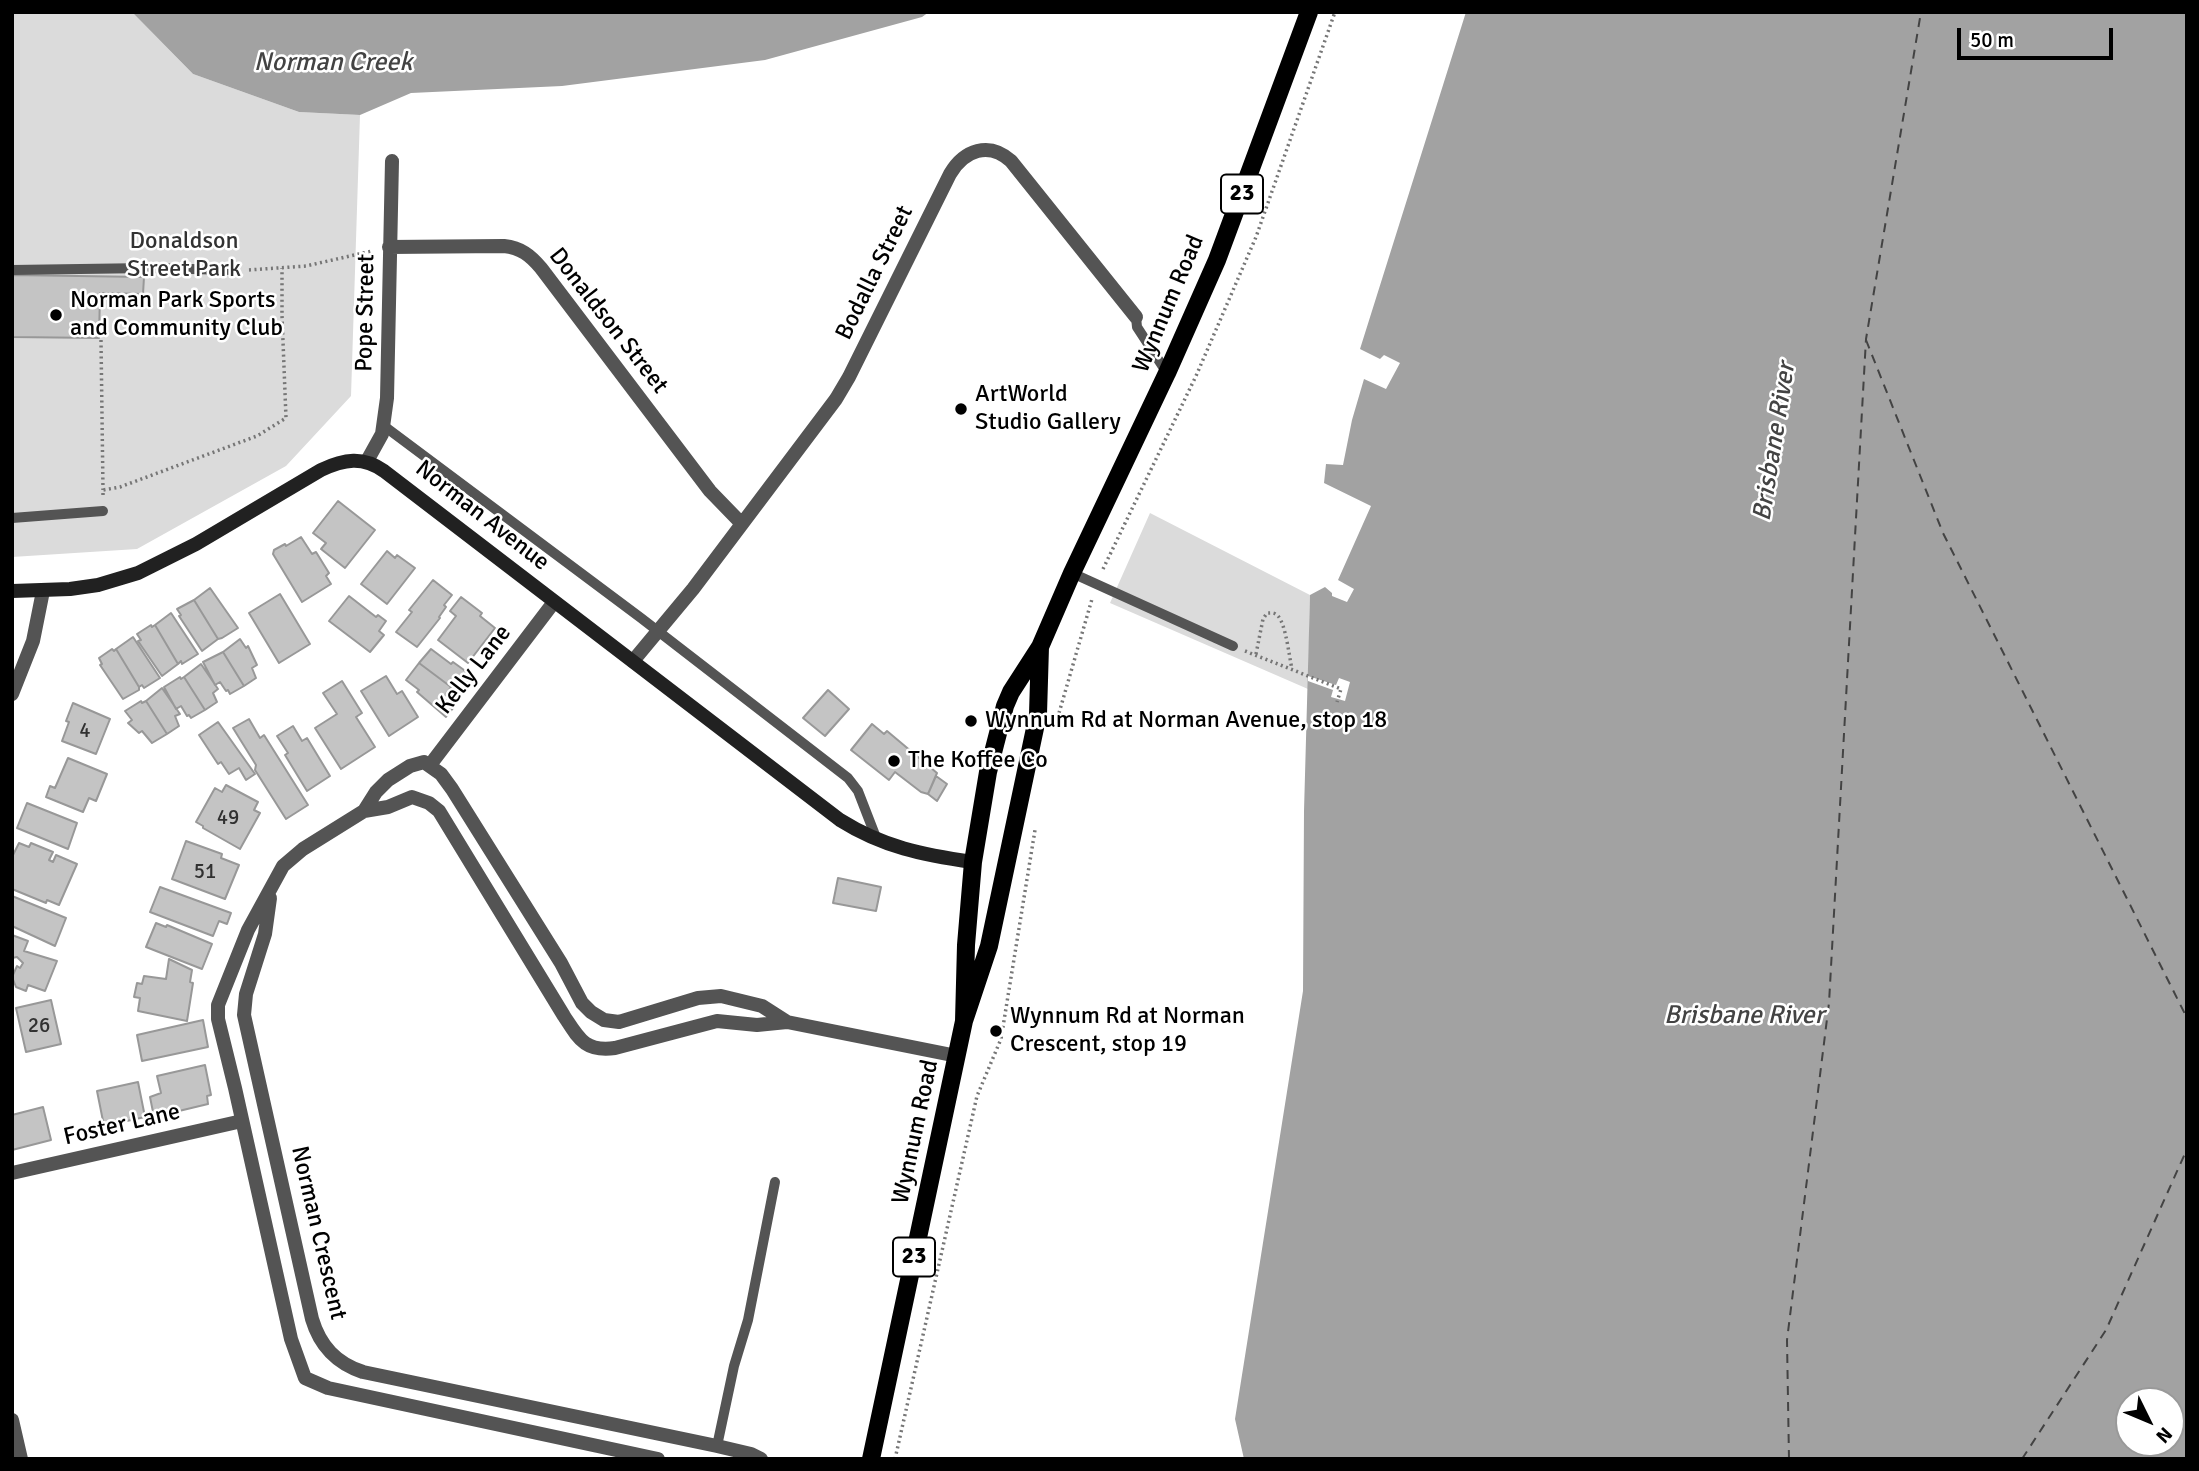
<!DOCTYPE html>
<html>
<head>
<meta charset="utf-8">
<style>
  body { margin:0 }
  #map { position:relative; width:2199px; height:1471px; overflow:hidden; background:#fff; font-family:Signika,sans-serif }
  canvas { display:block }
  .frame { position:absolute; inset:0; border:14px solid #000; pointer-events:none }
  .north { position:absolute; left:2115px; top:1387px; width:70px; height:70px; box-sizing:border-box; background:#fff; border:2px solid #999; border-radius:50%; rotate:133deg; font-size:19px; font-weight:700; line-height:28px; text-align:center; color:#000 }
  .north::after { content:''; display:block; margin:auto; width:24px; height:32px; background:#000; clip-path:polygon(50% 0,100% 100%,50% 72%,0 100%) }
  .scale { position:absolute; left:1957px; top:28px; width:156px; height:32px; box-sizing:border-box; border:4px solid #000; border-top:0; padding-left:9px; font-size:21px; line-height:24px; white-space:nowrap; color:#000; -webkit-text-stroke:5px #fff; paint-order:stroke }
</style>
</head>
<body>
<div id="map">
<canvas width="2199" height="1471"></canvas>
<div class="frame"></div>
<div class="north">N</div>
<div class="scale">50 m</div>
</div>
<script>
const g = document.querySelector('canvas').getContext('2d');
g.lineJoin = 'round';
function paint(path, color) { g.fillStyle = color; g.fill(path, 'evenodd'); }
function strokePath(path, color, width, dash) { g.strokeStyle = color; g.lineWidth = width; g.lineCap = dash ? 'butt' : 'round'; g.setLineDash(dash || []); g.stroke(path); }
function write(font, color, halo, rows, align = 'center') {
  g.font = font + ' Signika,sans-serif'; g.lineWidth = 5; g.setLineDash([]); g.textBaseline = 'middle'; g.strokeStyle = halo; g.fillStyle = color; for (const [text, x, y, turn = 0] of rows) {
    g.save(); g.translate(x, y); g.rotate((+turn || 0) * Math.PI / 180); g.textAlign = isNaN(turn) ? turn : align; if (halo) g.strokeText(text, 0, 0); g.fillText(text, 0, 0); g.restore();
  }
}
const green = new Path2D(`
  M12 12H132L193 74 299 112 360 115 351 396 286 466 137 549 12 557Z
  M1150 513 1310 595 1308 689 1110 603Z`);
const water = new Path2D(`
  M132 12H929L922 17 765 60 562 86 411 93 360 115 299 112 193 74Z
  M1466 12H2187V1459H1244L1235 1419 1303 991 1304 811 1310 595 1325 587 1332 593V596L1347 602 1354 589 1338 580 1371 506 1324 483 1326 464 1343 465 1352 420 1364 379 1386 389 1400 363 1384 355 1380 359 1360 349ZM2129 1401H2171V1443H2129Z`);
const pier = new Path2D(`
  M1308 676 1336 685 1339 678 1350 682 1345 701 1331 697 1333 690 1308 681Z`);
const ferry = new Path2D(`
  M1866 340 1943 533 2187 1018
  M1789 1459 1787 1340 1829 1003 1866 339 1921 12
  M2022 1459 2106 1330 2187 1149`);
const building = new Path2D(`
  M12 275 144 277 143 294 100 293 99 338 12 337Z
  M338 501 375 530 345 568 321 549 326 543 313 533Z
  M301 537 312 554 316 552 329 573 326 576 331 584 302 602 273 554 274 550 285 544 286 546Z
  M387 551 395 558 397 555 415 568 387 604 361 584Z
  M433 580 452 595 444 605 446 607 439 617 440 618 417 647 396 632 412 612 409 610Z
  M210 588 238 628 222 638 218 639 194 600Z
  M280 594 310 644 279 663 249 613Z
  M349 596 376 617 378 615 386 621 379 631 384 635 370 652 329 621Z
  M461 597 482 613 480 616 495 628 468 663 438 640 456 616 450 611Z
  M194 600 218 639 202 651 179 616 181 615 177 609Z
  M171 613 198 654 182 664 181 661 178 664 155 625Z
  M151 625 152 627 155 625 178 664 162 676 138 641 141 640 137 634Z
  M133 637 160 678 144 688 142 685 139 687 116 649Z
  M240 639 246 648 248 646 257 665 252 668 256 678 244 686 223 652Z
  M112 649 114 651 116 649 139 687V690L123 699 100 665 102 664 99 658Z
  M431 649 451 664 453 662 475 678 467 688 457 680 451 687 419 663Z
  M223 652 244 686 230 694 228 690 226 691 220 682 215 685 203 662Z
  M419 663 451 687 443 698 454 707 446 717 417 692 419 690 406 680Z
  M201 664 218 689 213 693 217 702 205 710 184 677Z
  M386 676 397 694 402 691 418 717 389 736 361 691Z
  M180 677 181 679 184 677 205 710 191 718 189 715 187 716 181 706 176 709 164 687Z
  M342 681 362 713 356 717 375 747 341 769 315 728 337 714 323 693Z
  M162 688 180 714 175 716 179 726 167 734 146 701Z
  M828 690 849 709 825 736 803 718Z
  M141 701 142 703 146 701 167 734 152 743 142 731 139 733 128 723 132 720 125 711Z
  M73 703 110 719 96 754 62 741 69 722 66 721Z
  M249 719 260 738 264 735 308 805 286 819 255 770 256 765 233 728Z
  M218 722 255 774 246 780 239 768 229 774 221 762 218 764 199 735Z
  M872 724 884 734 887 731 937 773 928 794 921 792 895 772 889 780 851 750Z
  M293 726 302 741 307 738 330 776 307 791 285 755 288 753 277 736Z
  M68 758 107 774 96 801 89 798 83 812 46 797 50 786 55 788Z
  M936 776 947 784 937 801 928 794Z
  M226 785 258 802 254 810 260 813 240 849 203 828V826L196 822 215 788 222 792Z
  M27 803 77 823 68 849 17 828Z
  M186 841 222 854 221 858 239 865 225 899 172 879Z
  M19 843 29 847 31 843 53 852 49 860 53 862 56 855 77 864 59 905 47 900 46 903 12 889V857Z
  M838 878 881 887 876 911 833 903Z
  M160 887 231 913 227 924 219 921 213 936 150 912Z
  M12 896 66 918 55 946 12 926Z
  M156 923 166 927 167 925 212 944 202 969 146 947Z
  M12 935 28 941 24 951 57 961 45 991 28 985 26 991 16 987 12 977 17 966 20 968 23 963 17 957 12 958Z
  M169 959 192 970 190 982 193 983 187 1021 138 1011 140 998 134 997 137 983 142 984 144 976 166 979Z
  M51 1000 61 1044 26 1052 16 1008Z
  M203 1020 208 1047 142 1061 137 1035Z
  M205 1065 211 1095 207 1096 208 1104 154 1117 150 1097 161 1093 157 1076Z
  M138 1082 145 1117 104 1126 97 1091Z
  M43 1107 51 1140 12 1150V1115Z`);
const path = new Path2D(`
  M249 270 306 266 372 251
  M101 340 103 490
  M103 495V490L120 487 257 436 286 418 282 316V268
  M1103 569 1196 376 1256 237 1335 12
  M1245 651 1341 689 1337 702
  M1256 654 1263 619 1267 613C1272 613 1274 612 1278 616 1286 625 1289 656 1292 669
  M1059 713 1092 599
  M895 1459 977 1096 1001 1039 1035 830`);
const lane = new Path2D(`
  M12 270 148 268 233 270
  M1136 317 1137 327 1167 373
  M384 426 641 618 848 778 858 791 877 840
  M12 518 103 511
  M1072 573 1233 646
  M717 1446 734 1366 748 1320 775 1182`);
const street = new Path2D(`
  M389 247 504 246C521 248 530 255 541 268L710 491 742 524
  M367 461 382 434 387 398 392 161
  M633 661 693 589 836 399 849 377 950 174C964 150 989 141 1011 161L1136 317
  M12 694 33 641 43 591
  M430 765 554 602
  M364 811 388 807 412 797 429 803 439 811 564 1016C579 1039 585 1052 615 1048L717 1021 757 1025 787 1022 957 1056
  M270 898 265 934 246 994 244 1015 312 1319C320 1346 336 1363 363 1372L717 1446 751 1454 761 1459
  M12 1173 242 1121
  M12 1420 21 1459
  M658 1459 328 1388 305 1378 291 1339 235 1088 218 1019V1005L248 930 283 866 303 849 364 811 376 792 388 780 410 766 424 762 441 774 452 789 561 963 582 1003 591 1012 604 1020 619 1022 698 998 721 996 762 1006 787 1022`);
const secondary = new Path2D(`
  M12 591 70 589 98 585 138 573 196 544 321 470C344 459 363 456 384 471L840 820C883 847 923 855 973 862`);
const primary = new Path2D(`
  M964 1021 966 945 973 862 988 772 1005 706 1011 692 1040 647 1072 573 1167 373 1217 260 1309 12
  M871 1459 964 1021 989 946 1038 714 1040 647`);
const markers = [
  [56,315,7,"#000"],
  [961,409,7,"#000"],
  [971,721,7,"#000"],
  [894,761,7,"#000"],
  [996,1031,7,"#000"]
];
const numberNames = [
  ["4",85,731],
  ["49",228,818],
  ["51",205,872],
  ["26",39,1026]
];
const shields = [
  [1242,194,42],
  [914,1257,42]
];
const shieldNames = [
  ["23",1242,194],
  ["23",914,1257]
];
const parkNames = [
  ["Donaldson",184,242],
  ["Street Park",184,270]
];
const streetNames = [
  ["Bodalla Street",875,273,-64],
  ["Wynnum Road",1169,304,-67],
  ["Pope Street",366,313,-89],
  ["Donaldson Street",608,321,52],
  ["Norman Avenue",482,516,38],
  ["Kelly Lane",474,670,-52],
  ["Foster Lane",122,1125,-13],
  ["Wynnum Road",916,1132,-78],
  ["Norman Crescent",318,1233,77]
];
const poiNames = [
  ["Norman Park Sports",70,301],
  ["and Community Club",70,329],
  ["ArtWorld",975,395],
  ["Studio Gallery",975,423],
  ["Wynnum Rd at Norman Avenue, stop 18",985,721],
  ["The Koffee Co",908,761],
  ["Wynnum Rd at Norman",1010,1017],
  ["Crescent, stop 19",1010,1045]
];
const waterNames = [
  ["Norman Creek",333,63],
  ["Brisbane River",1775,442,-81],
  ["Brisbane River",1744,1016]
];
paint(green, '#dbdbdb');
paint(water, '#a2a2a2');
paint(pier, '#fff');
strokePath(ferry, '#434343', 2, [9, 7]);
paint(building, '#c4c4c4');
strokePath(building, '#989898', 2);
strokePath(path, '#767676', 3.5, [2, 3.5]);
strokePath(lane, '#545454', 10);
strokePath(street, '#545454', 14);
strokePath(secondary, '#212121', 14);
strokePath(primary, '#000', 18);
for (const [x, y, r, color] of markers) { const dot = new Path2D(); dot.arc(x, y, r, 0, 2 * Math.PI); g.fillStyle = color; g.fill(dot); strokePath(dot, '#fff', 2.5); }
write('21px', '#313131', null, numberNames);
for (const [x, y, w] of shields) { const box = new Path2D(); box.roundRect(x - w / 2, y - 19.5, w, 39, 5); g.fillStyle = '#fff'; g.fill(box); strokePath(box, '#000', 2); }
write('bold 23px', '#000', null, shieldNames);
write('24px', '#323232', '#fff', parkNames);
write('24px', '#000', '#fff', streetNames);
write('24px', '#000', '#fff', poiNames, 'left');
write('italic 26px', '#434343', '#fff', waterNames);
</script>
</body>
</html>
